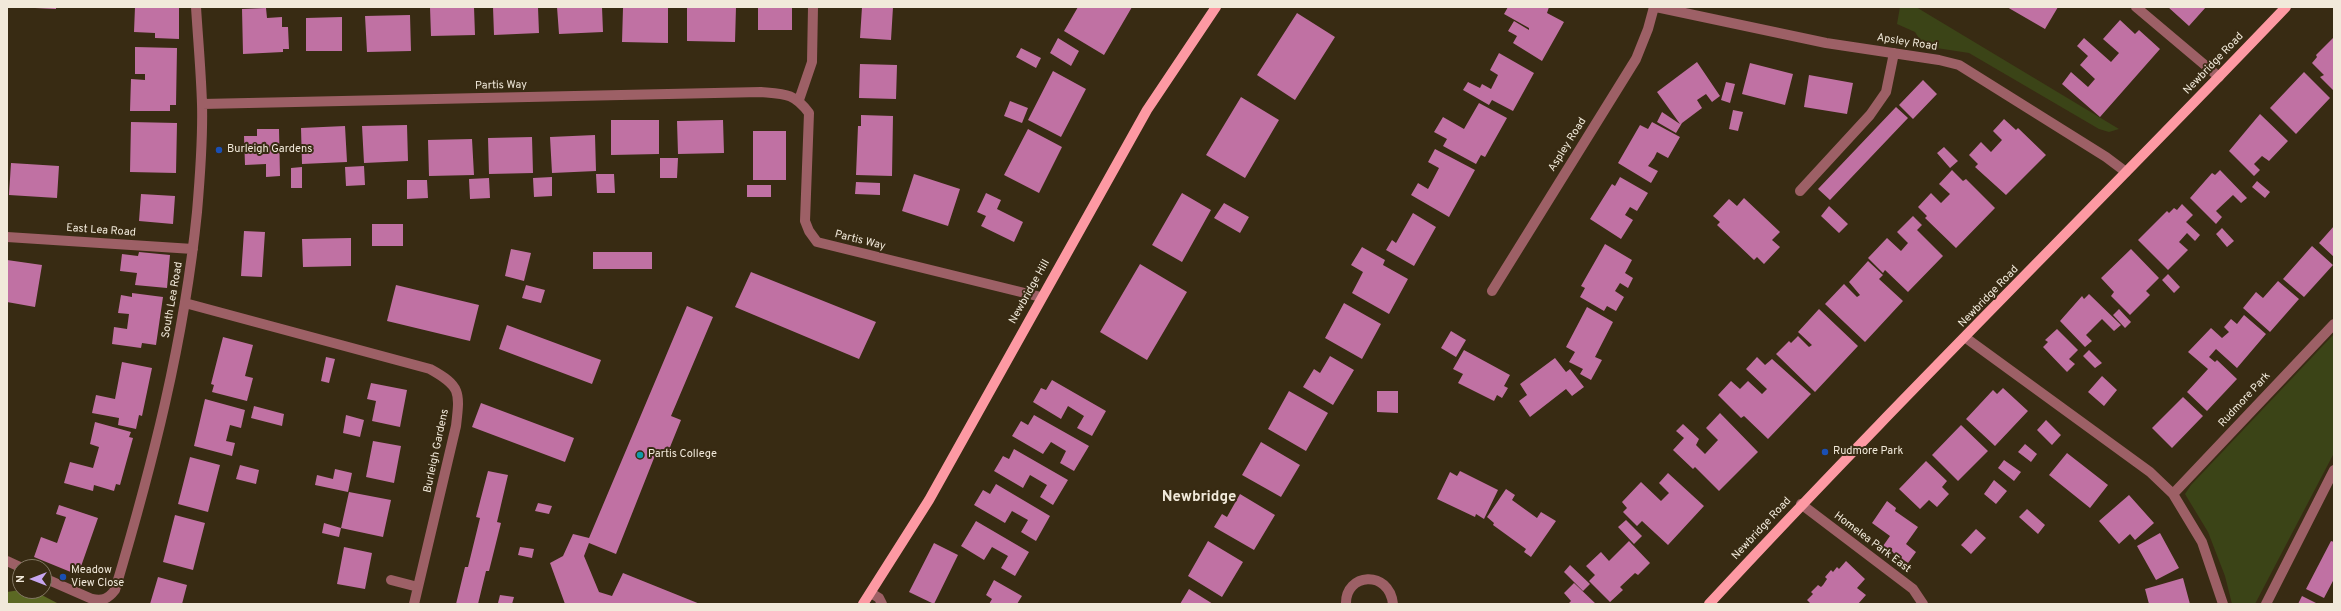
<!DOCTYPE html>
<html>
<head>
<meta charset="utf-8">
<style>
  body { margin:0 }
  #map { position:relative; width:2341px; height:611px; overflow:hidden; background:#382b13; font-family:Overpass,sans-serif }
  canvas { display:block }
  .frame { position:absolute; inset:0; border:8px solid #f1e9da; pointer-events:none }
  .north { position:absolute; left:12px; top:559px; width:40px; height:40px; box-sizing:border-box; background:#382b13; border:1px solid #827763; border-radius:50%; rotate:270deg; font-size:11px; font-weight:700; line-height:16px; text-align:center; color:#f1e9da }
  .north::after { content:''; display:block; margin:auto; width:14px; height:18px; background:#c8a6ef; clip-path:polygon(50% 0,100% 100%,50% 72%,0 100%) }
</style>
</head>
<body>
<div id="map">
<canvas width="2341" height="611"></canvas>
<div class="frame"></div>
<div class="north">N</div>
</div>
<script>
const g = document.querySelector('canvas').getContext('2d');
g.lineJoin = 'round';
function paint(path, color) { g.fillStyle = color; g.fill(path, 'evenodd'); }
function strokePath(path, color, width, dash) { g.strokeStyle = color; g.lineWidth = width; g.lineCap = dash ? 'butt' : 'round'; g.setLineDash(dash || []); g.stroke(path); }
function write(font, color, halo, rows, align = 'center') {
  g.font = font + ' Overpass,sans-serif'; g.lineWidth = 4; g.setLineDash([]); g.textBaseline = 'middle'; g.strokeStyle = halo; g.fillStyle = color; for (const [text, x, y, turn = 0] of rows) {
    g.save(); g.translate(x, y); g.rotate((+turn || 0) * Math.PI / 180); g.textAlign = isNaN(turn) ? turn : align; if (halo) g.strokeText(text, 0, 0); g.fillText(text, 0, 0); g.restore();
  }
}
const green = new Path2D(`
  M1900 7H1916L2119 129 2109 132 2099 129 1969 53 1930 47 1920 40 1915 32 1897 24Z
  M2334 334V453L2255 604H2232L2225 576 2208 532 2185 494 2191 485Z`);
const forest = new Path2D(`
  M20 590 34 591 59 604H7V592Z`);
const building = new Path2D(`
  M35 7H56V9L35 8Z
  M135 7H179V39L155 38V33L134 32Z
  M430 7H474L475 35 431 36Z
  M493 7H538L539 33 494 35Z
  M557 7H602L603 32 559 34Z
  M687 7H736L735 42 687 41Z
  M758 7H792V30H758Z
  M862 7H893L891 40 860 38Z
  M1078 7H1132L1104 55 1064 31Z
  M1508 7H1549L1547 13 1564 22 1542 61 1513 43 1517 36 1508 31 1514 21 1529 30V28L1504 14Z
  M2007 7H2058L2045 29Z
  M2168 7H2206L2189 26Z
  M266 8 267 18 282 17V27H288L289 49H283V52L243 54 242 9Z
  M623 8H668V43L622 42Z
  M1297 13 1335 37 1295 100 1257 75Z
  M410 15 411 51 367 52 365 16Z
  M342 17V51H306V18Z
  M2120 20 2135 34 2139 30 2160 49 2100 117 2062 84 2071 72 2088 87 2095 79 2080 65 2088 56 2077 46 2084 38 2111 62 2119 53 2103 39Z
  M2334 37V91L2320 77 2324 75 2312 63 2317 57 2316 55Z
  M1058 38 1079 51 1071 66 1050 53Z
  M135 47 177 48 176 105H170V111H130L131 79 145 80V74H135Z
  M1021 48 1041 58 1036 68 1016 57Z
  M1499 53 1534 73 1513 111 1492 100 1489 105 1463 90 1468 82 1480 88 1482 84 1491 89 1498 75 1490 70Z
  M1697 62 1720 96 1712 102 1706 94 1697 100 1702 108 1682 123 1676 133 1657 122 1662 112 1680 124 1657 92Z
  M1750 63 1793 74 1785 105 1742 94Z
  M860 64 897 65 896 99 859 98Z
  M1053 71 1086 89 1061 137 1028 120Z
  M2304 72 2330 98 2296 134 2270 108Z
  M1809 75 1853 83 1847 114 1804 107Z
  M1923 80 1937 94 1913 119 1899 105Z
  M1726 82 1735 84 1730 103 1721 100Z
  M1241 97 1279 120 1245 178 1206 155Z
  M1010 101 1028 108 1022 123 1004 116Z
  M1479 103 1507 118 1485 157 1481 155 1476 164 1443 146 1447 139 1434 132 1443 117 1464 129Z
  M1896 107 1908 118 1830 200 1818 189Z
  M1733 110 1743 112 1738 131 1729 129Z
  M2260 114 2288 141 2269 161 2262 156 2254 164 2260 170 2254 176 2229 151Z
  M861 115 893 116 892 176 856 175 858 126H861Z
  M2004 119 2016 130 2018 128 2046 155 2006 195 1975 167 1978 164 1969 155 1981 142 1991 152 2002 140 1993 131Z
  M611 120H659V154L611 155Z
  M723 120 724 153 678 154 677 121Z
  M131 122 177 123 176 173 130 172Z
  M1652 122 1680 137 1668 158 1657 152 1654 158 1648 166 1658 171 1651 183 1618 163 1640 125 1648 129Z
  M407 125 408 161 364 163 362 126Z
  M345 126 347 162 302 164 301 128Z
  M257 129H279L280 176 266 177V164L245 165 244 136H257Z
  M1028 129 1062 147 1039 193 1004 175Z
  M753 131H786V180H753Z
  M595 135 596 171 552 173 550 137Z
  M532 137 533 173 489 174 488 138Z
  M472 139 474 175 429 176 428 140Z
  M1944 147 1958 161 1950 168 1937 153Z
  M1435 149 1475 170 1449 217 1411 195 1418 183 1428 189 1439 168 1428 162Z
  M660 158H678L677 178H660Z
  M11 163 59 166 57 198 9 195Z
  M364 166 365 185 346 186 345 167Z
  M302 167V188H291V168Z
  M1952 170 1963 181 1966 179 1995 208 1956 248 1925 218 1927 216 1918 207 1931 193 1941 203 1950 194 1939 184Z
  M2220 170 2247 198 2241 203 2233 195 2216 211 2222 217 2216 224 2190 198 2212 173 2215 175Z
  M596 174H614L615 193H597Z
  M914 174 960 189 948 226 902 211Z
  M552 177V196L534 197 533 178Z
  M1620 177 1648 193 1637 211 1630 207 1625 215 1633 220 1621 239 1590 219 1612 184 1615 186Z
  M489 178 490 198 470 199 469 179Z
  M407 180H427L428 198 407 199Z
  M2257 181 2270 192 2265 198 2252 187Z
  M856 182 880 183V195L855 194Z
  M747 185H771V197H747Z
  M986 193 1001 200 997 209 1023 222 1014 242 981 226 986 216 977 212Z
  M1182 193 1211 210 1182 262 1152 245Z
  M141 194 175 196 173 224 139 221Z
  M1744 198 1780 232 1772 240 1780 247 1764 264 1757 257 1754 260 1717 225 1720 222 1713 216 1729 199 1737 206Z
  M1224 203 1249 217 1240 233 1214 218Z
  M2182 204 2193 215 2186 222 2200 235 2195 241 2187 233 2179 242 2188 250 2168 270 2138 240 2167 211 2169 213 2174 208 2177 210Z
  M1829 206 1848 224 1839 233 1821 216Z
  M1413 213 1436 227 1414 266 1386 250 1392 240 1396 243Z
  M1913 216 1922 225 1917 230 1943 256 1908 292 1885 270 1883 273 1868 258 1887 238 1901 251 1908 243 1897 232Z
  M372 224H403V246H372Z
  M2334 226V257L2319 243Z
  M2222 228 2234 241 2227 247 2216 234Z
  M244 231 265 232 262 277 241 276Z
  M351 238V266L303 267 302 239Z
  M1605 244 1632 260 1625 273 1633 278 1628 288 1620 283 1615 291 1624 297 1616 311 1607 306 1604 311 1580 297 1585 288 1581 286Z
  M2312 246 2333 265 2304 297 2283 279Z
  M1362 247 1385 260 1383 265 1408 279 1389 314 1352 293 1363 272 1351 265Z
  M511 249 531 253 524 281 505 276Z
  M2131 249 2159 278 2146 291 2150 295 2130 315 2111 296 2114 292 2101 278Z
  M139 252 170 255 167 288 135 285 137 273 120 271 122 254 138 256Z
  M593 252H652V269H593Z
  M7 260 42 265 35 307 7 302Z
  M1868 261 1883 275 1879 279 1903 301 1865 342 1825 304 1844 284 1857 297 1860 295 1849 282Z
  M1140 264 1187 292 1147 360 1100 332Z
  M751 272 876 322 859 359 735 307Z
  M2168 274 2180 287 2174 293 2162 280Z
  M2278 281 2299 299 2270 332 2243 308 2256 292 2263 298Z
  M396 285 479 305 470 341 387 321Z
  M526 285 545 290 541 303 522 298Z
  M132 293 163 297 156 345 142 343 141 348 112 344 114 327 127 329 129 314 118 313 121 295 132 297Z
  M2089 294 2121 325 2114 331 2102 319 2086 335 2092 341 2085 347 2060 321 2082 296 2084 299Z
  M1344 303 1381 324 1362 359 1325 338Z
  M687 306 713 317 671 416 681 420 666 457 656 453 616 554 589 543 584 556 599 592 612 596 623 573 700 604H565L550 563 563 556 573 534 589 538Z
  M1587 307 1613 322 1595 357 1602 360 1591 380 1580 374 1583 369 1569 362 1575 352 1566 347Z
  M1819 309 1858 346 1815 392 1776 354 1789 341 1791 343 1798 336 1809 347 1812 345 1798 332Z
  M2119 309 2131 322 2125 328 2113 315Z
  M2244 315 2266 334 2237 368 2216 349 2209 357 2215 362 2217 360 2237 379 2207 411 2187 392 2208 369 2188 352 2211 328 2222 338 2229 332 2224 327 2231 319 2237 324Z
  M507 325 601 360 592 384 499 349Z
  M2057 329 2078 350 2069 359 2075 364 2067 372 2043 347 2048 342 2045 340Z
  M1451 331 1466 340 1456 357 1441 348Z
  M223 337 253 345 245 376 253 378 247 401 212 392 214 385 211 384Z
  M1464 350 1510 375 1504 386 1508 388 1502 398 1497 395 1494 401 1458 383 1463 374 1453 369Z
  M2089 350 2102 363 2095 368 2083 356Z
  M1330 356 1354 370 1333 405 1303 387 1314 369 1320 373Z
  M326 357 335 359 329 383 321 381Z
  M1757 357 1765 365 1772 359 1811 394 1768 439 1744 416 1741 418 1718 395 1731 381 1740 389 1748 381 1762 394 1767 389 1746 369Z
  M1555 358 1566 372 1570 369 1584 387 1572 396 1566 389 1530 417 1519 401 1527 395 1520 384Z
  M122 362 152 368 142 416 139 415 136 429 118 425 119 418 92 413 96 395 115 399Z
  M2102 376 2117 390 2104 406 2088 392Z
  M1052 380 1106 411 1092 436 1077 428 1084 416 1068 406 1061 419 1033 402 1041 388 1046 390Z
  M371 383 407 390 400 427 372 421 376 401 367 399Z
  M2003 388 2028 411 1995 446 1966 419 1993 390 1997 394Z
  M1289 391 1328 413 1306 451 1268 429Z
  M1377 391H1398V413L1377 412Z
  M2183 397 2203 416 2172 448 2152 428Z
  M205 399 245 410 241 428 230 425 226 441 235 443 232 456 194 446Z
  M481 403 574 438 565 462 472 427Z
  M254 406 284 414 282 426 251 418Z
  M1720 413 1758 452 1719 491 1695 467 1693 469 1673 450 1684 438 1676 431 1683 424 1699 439 1696 445 1705 454 1718 440 1706 428Z
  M346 415 364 420 360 437 343 433Z
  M1034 415 1089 446 1074 471 1060 463 1066 451 1051 442 1043 454 1012 436 1021 421 1028 425Z
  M2046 420 2061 435 2052 445 2037 430Z
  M95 422 131 432 129 437 133 438 120 485 116 484 114 491 94 485 93 491 64 483 70 462 93 468 99 447 90 444Z
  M1961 425 1988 451 1958 481 1932 455Z
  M373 441 401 446 394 483 366 477Z
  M1261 442 1300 465 1281 497 1242 475Z
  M2025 444 2037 454 2031 462 2018 452Z
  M1014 449 1068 480 1053 505 1040 497 1047 485 1030 475 1023 488 994 471 1003 456 1009 459Z
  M2067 453 2108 485 2090 508 2049 475Z
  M190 457 220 465 208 512 178 504Z
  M2004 460 2021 472 2014 481 1998 468Z
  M1926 461 1947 481 1942 487 1949 494 1937 507 1929 500 1920 509 1899 489Z
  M240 465 259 470 256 484 236 479Z
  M335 469 352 473 348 492 315 485 317 475 333 479Z
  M488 471 508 475 497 522 501 523 489 571H486L478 604H456L465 567H468L480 518 476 517Z
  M1460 471 1498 490 1484 519 1476 514 1475 517 1437 499 1450 472 1457 476Z
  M1668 473 1704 506 1668 545 1642 521 1637 526 1623 512 1627 508 1622 502 1641 482 1661 501 1669 493 1659 483Z
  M1994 480 2007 491 1996 504 1984 494Z
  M996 484 1050 516 1036 541 1021 532 1028 520 1012 511 1005 523 974 505 983 490 990 494Z
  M1506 489 1515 495 1512 500 1537 518 1541 512 1556 521 1531 557 1524 552 1526 549 1493 525 1494 523 1487 517Z
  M349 492 391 500 383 537 341 528Z
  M1240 494 1275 515 1254 550 1214 527 1222 514 1227 517Z
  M2129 495 2154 523 2135 540 2130 534 2119 544 2099 521Z
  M1887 501 1896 508 1895 511 1918 527 1906 544 1916 552 1908 563 1883 546 1890 536 1872 523Z
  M538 503 552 506 549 514 535 511Z
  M59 505 98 518 78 575 34 557 41 537 57 543 66 517 56 514Z
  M2027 509 2045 525 2038 534 2019 517Z
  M175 515 205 523 193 570 163 562Z
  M1626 520 1642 536 1634 544 1618 527Z
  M976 521 1029 552 1015 576 1001 568 1008 556 992 547 984 560 961 546Z
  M324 523 341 528 339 537 322 533Z
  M1976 529 1986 538 1971 554 1961 545Z
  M2160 533 2179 568 2156 580 2137 546Z
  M1208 541 1243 562 1222 597 1188 576Z
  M1629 541 1650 563 1638 575 1635 573 1620 587 1623 590 1610 602 1589 581 1595 575 1586 566 1601 552 1609 561Z
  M2331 541 2334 542V579L2324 598 2306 589Z
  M934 543 958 555 934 604 909 592Z
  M344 547 372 553 365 589 337 584Z
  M520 547 534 549 532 558 518 555Z
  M1846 561 1865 579 1857 588 1866 595 1858 604H1811L1807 600 1813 594 1811 592 1818 585 1821 587 1823 585 1827 579 1825 577 1831 570 1833 572 1837 567 1839 569Z
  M1570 565 1590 584 1583 591 1564 572Z
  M158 577 187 585 182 604H150Z
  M2183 578 2190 604H2149L2145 589Z
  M994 580 1022 596 1017 604H989L992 599 986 595Z
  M1574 583 1596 604H1568L1571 601 1564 593Z
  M1189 589 1213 604H1180Z
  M500 595 514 597 512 604 498 603Z
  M2302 596 2318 604H2298Z`);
const minor = new Path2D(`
  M1656 7 1826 43 1939 60 1959 65 2106 157 2126 172
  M2136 7 2219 77
  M799 100 812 62 813 7
  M202 104 761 92C785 94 794 93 809 113L805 221 809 231 817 242 1041 297
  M1800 191 1870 115 1886 92 1894 53
  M7 237 193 249
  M1492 291 1636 59 1648 29 1654 7
  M185 303 430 369C461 386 460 392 456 426L414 604
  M1966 338 2150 472 2173 494 2202 542 2223 604
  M2173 494 2334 324
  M1801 504 1913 589 1923 604
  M7 561 20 567
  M44 578 92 599C103 601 108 599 115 590 152 466 184 342 197 212 200 177 203 140 202 104 201 71 198 39 196 7
  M391 580 418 587
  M871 593 879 598 882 604
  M1346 604C1345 573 1389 569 1393 604
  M2266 604 2334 470`);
const major = new Path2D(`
  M863 604 929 500 1147 110 1216 7
  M1709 604C1897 401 2095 207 2286 7`);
const markers = [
  [219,150,4,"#1a4fb4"],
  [1825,452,4,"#1a4fb4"],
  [640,455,4,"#0f9aa8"],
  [63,577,4,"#1a4fb4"]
];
const streetNames = [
  ["Apsley Road",1907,43,9],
  ["Newbridge Road",2214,64,-46],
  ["Partis Way",501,86,-1],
  ["Aspley Road",1568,145,-58],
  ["East Lea Road",101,231,4],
  ["Partis Way",860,241,14],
  ["Newbridge Hill",1030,292,-61],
  ["Newbridge Road",1989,297,-46],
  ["South Lea Road",173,300,-80],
  ["Rudmore Park",2245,400,-47],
  ["Burleigh Gardens",437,451,-78],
  ["Newbridge Road",1762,529,-47],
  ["Homelea Park East",1872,543,37]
];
const poiNames = [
  ["Burleigh Gardens",227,150],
  ["Rudmore Park",1833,452],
  ["Partis College",648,455],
  ["Meadow",71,571],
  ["View Close",71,584]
];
const districtNames = [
  ["Newbridge",1199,498]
];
paint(green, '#3b4417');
paint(forest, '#5b6823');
paint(building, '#c071a3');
strokePath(minor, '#9d6066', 10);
strokePath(major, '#fd99a3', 10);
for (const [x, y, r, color] of markers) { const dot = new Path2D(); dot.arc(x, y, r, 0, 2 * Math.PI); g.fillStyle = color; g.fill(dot); strokePath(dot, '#382b13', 1.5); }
write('11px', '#f1e9da', '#382b13', streetNames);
write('11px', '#f1e9da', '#382b13', poiNames, 'left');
write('bold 15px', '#f1e9da', '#382b13', districtNames);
</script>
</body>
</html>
